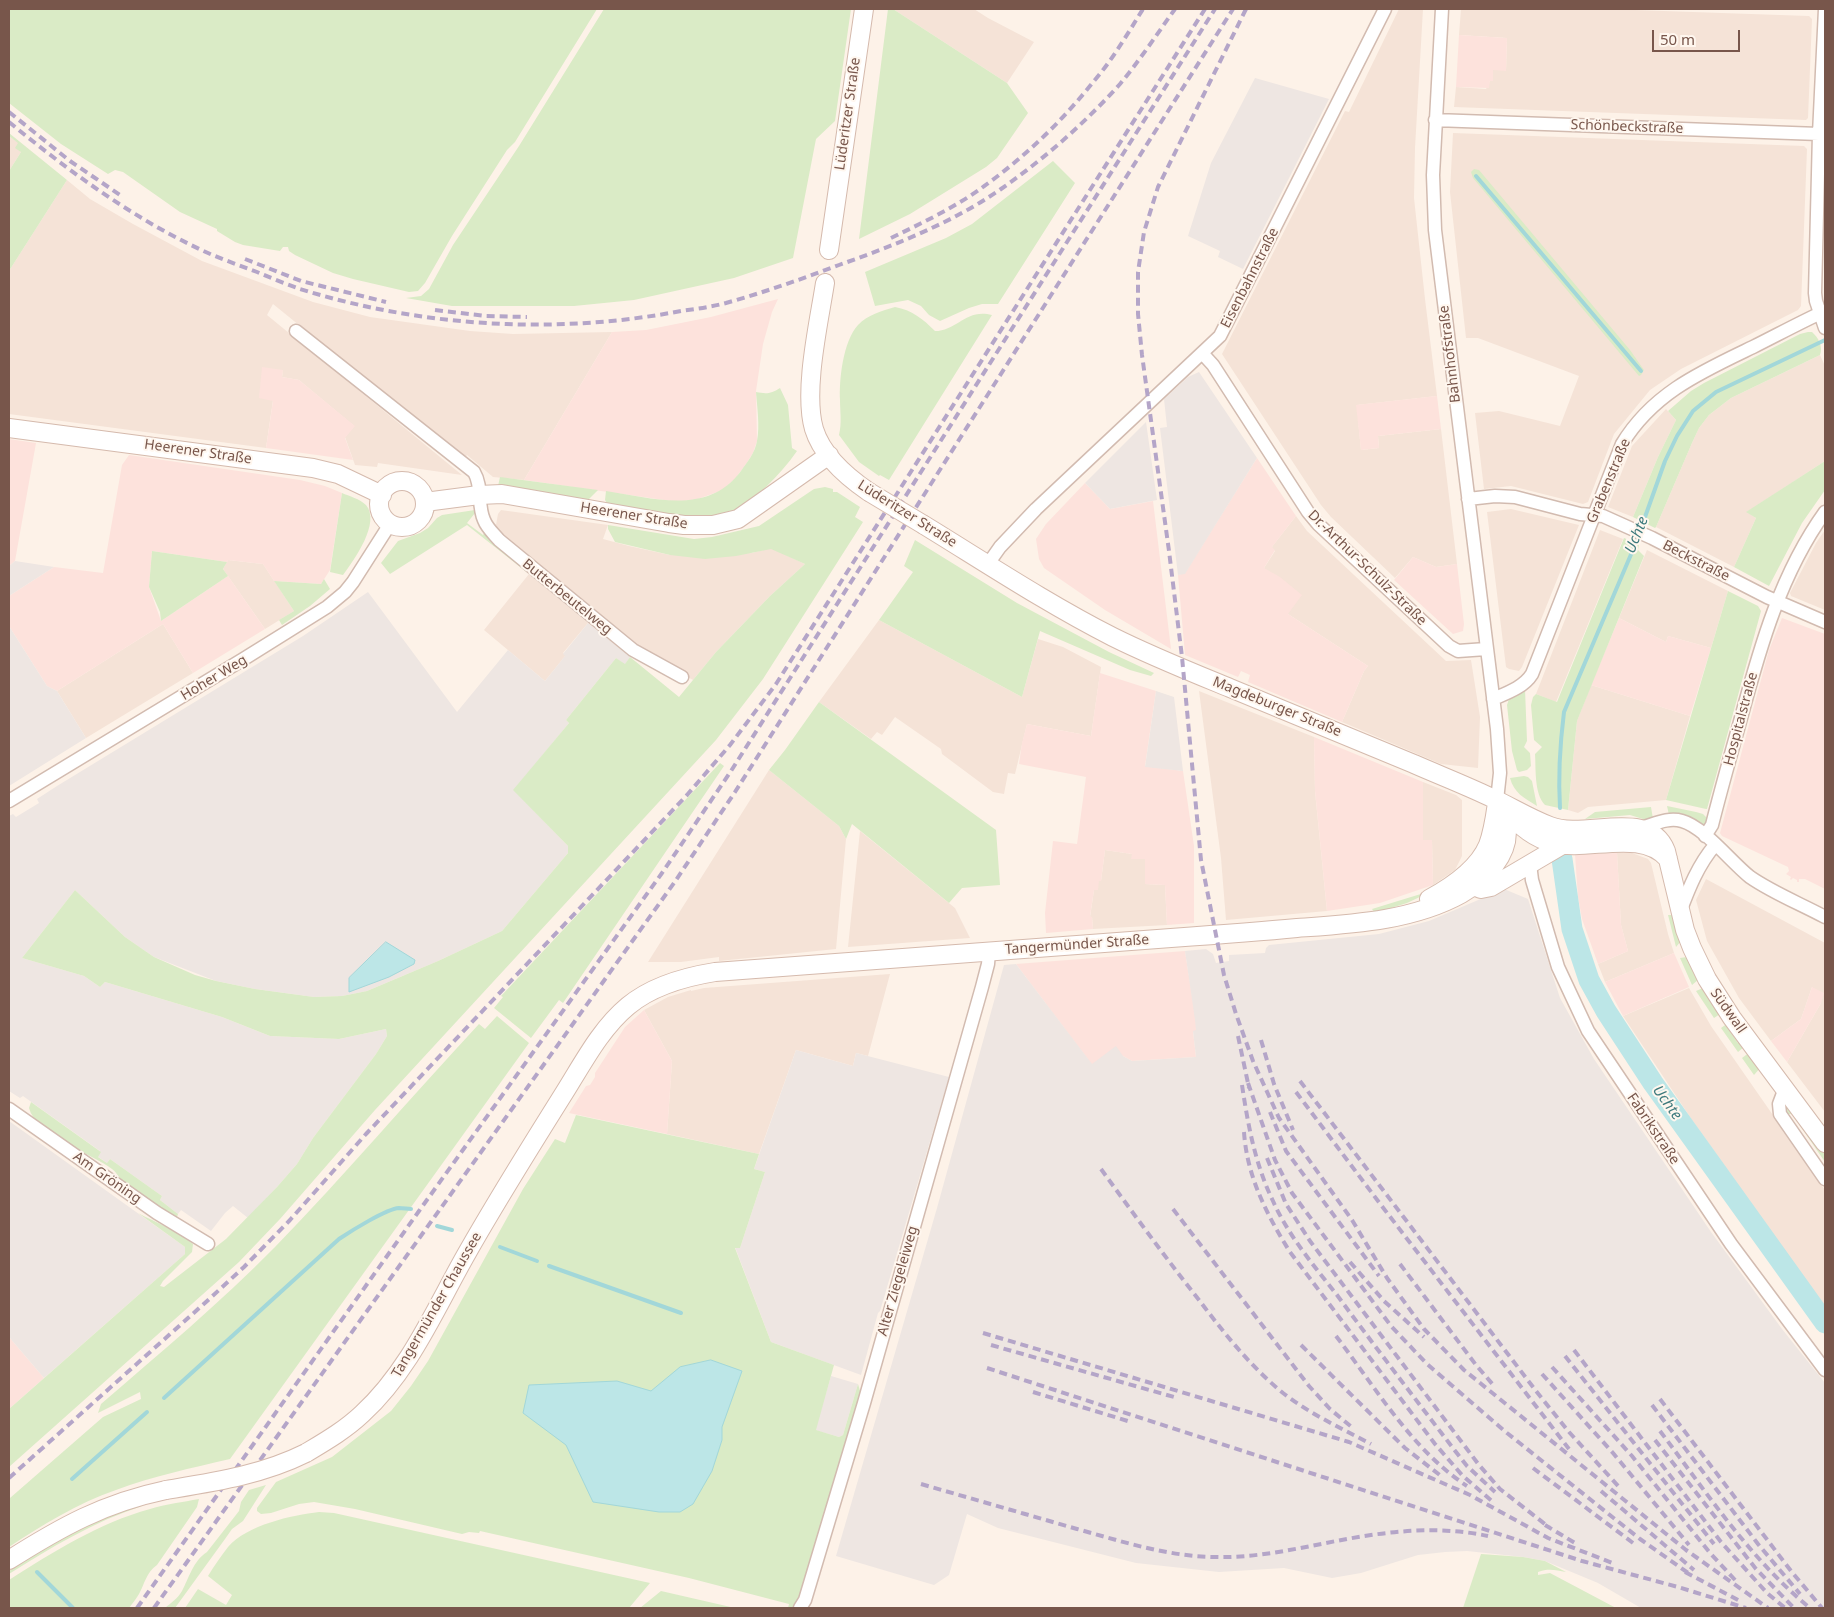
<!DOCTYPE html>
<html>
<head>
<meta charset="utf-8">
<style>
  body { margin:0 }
  #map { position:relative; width:1834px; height:1617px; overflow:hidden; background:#fdf2e8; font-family:"Noto Sans",sans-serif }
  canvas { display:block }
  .frame { position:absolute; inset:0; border:10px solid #78564b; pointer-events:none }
  .scale { position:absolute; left:1652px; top:30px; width:88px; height:22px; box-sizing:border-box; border:2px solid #78564b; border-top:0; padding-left:6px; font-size:15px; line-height:18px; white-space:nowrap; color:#78564b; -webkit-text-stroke:4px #fff7ef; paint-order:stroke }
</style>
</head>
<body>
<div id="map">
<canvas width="1834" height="1617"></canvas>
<div class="frame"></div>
<div class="scale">50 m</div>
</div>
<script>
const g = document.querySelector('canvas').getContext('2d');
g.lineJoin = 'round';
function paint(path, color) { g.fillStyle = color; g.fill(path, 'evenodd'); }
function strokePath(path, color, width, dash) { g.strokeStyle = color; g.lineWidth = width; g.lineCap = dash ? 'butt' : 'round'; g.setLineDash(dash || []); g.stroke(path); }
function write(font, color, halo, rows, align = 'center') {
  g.font = font + ' "Noto Sans",sans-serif'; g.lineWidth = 4; g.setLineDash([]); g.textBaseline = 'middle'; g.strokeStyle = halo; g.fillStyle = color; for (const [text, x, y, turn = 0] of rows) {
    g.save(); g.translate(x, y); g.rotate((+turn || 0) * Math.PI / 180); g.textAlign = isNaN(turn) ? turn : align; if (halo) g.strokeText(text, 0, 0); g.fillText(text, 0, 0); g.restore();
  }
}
const residential = new Path2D(`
  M893 9H974L988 18 1034 42 1007 83Z
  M1399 9H1423L1415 148 1414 198 1425 299 1437 396 1357 405 1359 430 1361 450 1379 448 1378 436 1441 429 1457 564 1436 567 1413 557 1395 578 1331 517 1321 505 1222 354 1345 111 1349 112Z
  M1461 9H1606L1809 16 1812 19 1808 118 1806 120 1454 107 1456 87 1486 89 1490 81H1493V70H1506L1507 38 1459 35Z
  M1453 133 1804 146 1807 149 1801 306 1798 310 1681 369 1650 390 1614 434 1588 502 1583 504 1511 486 1484 489 1475 413 1499 411 1560 426 1579 376 1478 338H1466L1450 192Z
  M9 136 19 143 21 152 9 171Z
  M67 180 90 199 133 224 202 261 313 302 370 317 470 331 513 334 612 332 524 480 493 477 467 455 464 459 273 304 267 315 462 475 378 463 377 467 355 465 345 437 354 426 299 380 282 377 283 370 273 400 266 448 9 414V271Z
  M1820 355 1825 366V461L1747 512 1756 518 1734 567 1656 527 1692 443 1699 428 1709 415 1731 398Z
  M1666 409 1676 420 1658 457 1633 517 1608 507 1632 446Z
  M1511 509 1579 525 1522 667 1519 671 1509 669 1506 667 1487 512Z
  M501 510 608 525 603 539 629 546 670 555 752 553 771 548 805 564 770 596 716 652 693 680 644 652 500 534 496 525 498 514Z
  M1296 516 1307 531 1446 661 1471 660 1480 717 1478 768 1441 764 1342 722 1364 671 1368 666 1288 614 1264 568 1275 551 1271 548Z
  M1600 530 1623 539 1556 702 1536 694Z
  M1825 530V610L1791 596 1790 593 1816 543Z
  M1647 550 1728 591 1711 648 1668 636 1666 642 1619 618Z
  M228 560 263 564 294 611 265 629 223 569Z
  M529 574 588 623 563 653 566 655 545 681 484 630Z
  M879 620 1022 697 1038 639 1063 647 1101 667 1091 736 1027 724 1015 774 1008 773 1004 794 993 792 942 754 941 749 895 717 882 735 877 732 871 739 819 702Z
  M163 624 193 673 86 738 57 691Z
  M1591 685 1690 716 1666 800 1588 807 1578 813 1568 810 1577 721Z
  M1199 691 1314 737 1315 791 1327 911 1226 920 1221 858Z
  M769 770 839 826 846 839 836 949 719 961V957L681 962H648Z
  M1423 782 1456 795 1462 800V856L1455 870 1433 885 1432 841H1423Z
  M860 831 955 908 970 938 848 947Z
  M1105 850 1132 854V859H1145V884L1165 885 1167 925 1093 929 1092 917H1090L1094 890 1099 881H1101Z
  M1617 853H1632L1648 859 1651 863 1668 934 1674 953 1605 982 1598 964 1628 951 1621 925Z
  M1706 879 1825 943V1112L1787 1062 1821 1003 1812 987 1801 1019 1771 1041 1739 998 1707 941 1696 900Z
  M890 974 868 1056 856 1053 853 1066 796 1050 759 1154 667 1134 672 1061 644 1010 668 997 691 990V991L704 988Z
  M1689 988 1711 1026 1825 1190V1307L1692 1120 1623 1016Z`);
const commercial = new Path2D(`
  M1459 35 1507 38 1506 71 1493 70V81H1490L1489 88 1456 87Z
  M778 299 772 312 763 344 756 391 757 441 753 453 746 464 735 479 723 490 698 499 678 502 524 480 612 332 646 330 711 317Z
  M262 367 283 370 282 377 299 380 355 426 345 438 353 460 266 448 273 401 259 398Z
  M1437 396 1441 429 1378 436 1379 448 1361 450 1356 405Z
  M9 439 36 443 15 561 9 566Z
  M129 455 300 480 325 486 342 493 330 570 321 584 274 581 263 564 228 560 227 562 152 551 149 587 161 621 228 576 265 629 193 673 163 624 57 691 47 686 9 626V596L54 567 103 573 122 465Z
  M1257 458 1296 516 1272 547 1275 550 1264 568 1280 577 1302 595 1288 614 1368 666 1364 671 1342 722 1248 682 1250 675 1241 671 1238 677 1185 655 1178 575 1185 573Z
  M1085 483 1110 509 1153 501 1171 649 1105 610 1044 568 1039 559 1036 539 1046 524Z
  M1413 557 1436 567 1457 564 1464 624 1463 631 1453 634 1394 580Z
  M1619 618 1666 642 1668 636 1711 648 1690 716 1591 685Z
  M1782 618 1825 634V889L1805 879H1799V882H1797V880L1793 878 1791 880 1790 879 1791 877 1786 874 1789 871 1788 867 1722 836 1720 833 1769 650Z
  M1100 673 1156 691 1145 766 1183 771 1194 846V923L1167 925 1165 885 1145 884V859H1131L1132 854 1105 850 1101 881H1099L1098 890H1094L1090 916 1092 917 1093 929 1046 933 1045 913 1053 841 1077 844 1086 777 1019 764 1022 743 1027 724 1091 736Z
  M1314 737 1423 782V840H1432L1433 885 1380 903 1327 911 1315 791Z
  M1617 853 1621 925 1628 951 1598 964 1582 919 1578 897 1575 854Z
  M1185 951 1196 1021 1197 1031H1193L1196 1057 1132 1061 1123 1056 1092 1065 1016 964Z
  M1674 953 1689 987 1623 1016 1605 982Z
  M1812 987 1824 993 1821 1003 1787 1062 1771 1041 1801 1019Z
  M644 1010 672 1061 667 1134 569 1113 586 1086 590 1085 595 1077V1073L625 1027Z
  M9 1337 44 1378 9 1409Z`);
const industrial = new Path2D(`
  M1255 78 1329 99 1243 269 1218 257 1220 251 1188 236 1211 163Z
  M1199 372 1257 458 1185 574 1178 575 1160 428 1167 427 1164 399 1188 377Z
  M1146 422 1157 500 1110 509 1085 483Z
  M15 561 54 567 9 596V566Z
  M368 592 457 712 508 650 545 681 565 656 563 654 588 623 630 657 625 665 616 658 566 720 569 723 514 790 568 846V853L502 931 438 961 367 991 342 996 314 997 255 989 216 981 154 957 125 937 75 890 22 958 84 976 100 987 105 982 222 1017 270 1036 339 1039 386 1029 387 1036 376 1054 313 1138 297 1164 277 1187 248 1218 233 1206 225 1213 211 1231 181 1210 178 1214 160 1200 162 1196 110 1159 107 1163 97 1156 100 1151 23 1096 20 1098 9 1091V816L13 814 16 817 39 803 37 799 57 786 303 636Z
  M9 626 47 686 57 691 86 738 9 786Z
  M1156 691 1174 697 1183 771 1145 767Z
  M1504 889 1528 899 1560 998 1594 1059 1711 1232 1782 1329 1825 1383V1608H1641L1598 1583 1545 1561 1523 1557 1467 1551 1445 1552 1418 1555 1361 1573 1332 1578 1284 1568 1219 1572 1136 1563 998 1528 967 1514 949 1575 934 1585 836 1556 937 1208 1004 965 1016 964 1092 1064 1116 1046 1123 1056 1132 1061 1196 1057 1193 1031 1196 1030 1195 1020 1185 951 1206 949 1213 954 1216 963 1229 961V955L1265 953 1266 948 1269 945 1379 934 1429 921Z
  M796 1050 853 1066 856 1053 949 1077 880 1311 878 1313 861 1375 771 1342 735 1247 740 1248 765 1172 754 1169Z
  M9 1121 185 1247V1254L44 1378 9 1337Z
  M831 1376 858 1384 843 1435 839 1437 815 1430Z`);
const green = new Path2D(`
  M9 9H597L515 142 507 150 452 236 425 283 418 291 409 292 353 279 333 273 295 255 289 251 288 247H283L280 251 243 245 235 242 217 231V229L180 212 123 172 115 170 108 174 61 144 9 103Z
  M604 9H851L835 121 816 139 793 258 734 278 634 300 574 306H452L406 298 421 296 429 289 453 245 519 146Z
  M888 9H893L1007 83 1028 113 997 158 986 167 910 214 859 239Z
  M9 133 67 180 9 271V171L21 152 15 148 18 143 9 136Z
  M1053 161 1075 183 998 304H982L969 308 940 321 929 315 921 306 908 300 875 306 865 272 946 238 972 224Z
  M1474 169 1479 170 1630 350 1644 370 1641 375 1639 376 1473 178 1471 172Z
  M895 307C912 310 923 319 935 331 957 331 966 308 992 315L889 480 880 475 879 476 859 462 839 435C842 423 840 412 840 400 839 380 843 341 858 325 867 315 882 311 895 307Z
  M1808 332H1812C1819 338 1823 347 1820 355L1731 398 1709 415 1699 428 1692 443 1656 527 1655 528 1633 517 1658 457 1676 420 1668 411 1691 391 1704 383 1800 334Z
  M780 388 788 405 792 448 797 451C788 464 778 475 767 486 755 498 740 512 722 516 687 524 643 511 608 505L605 500 606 491C653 498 708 516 741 471 747 462 755 453 757 441 760 425 757 407 756 392 766 394 771 394 780 388Z
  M1825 461V490L1802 523 1769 586 1734 567 1756 518 1746 512Z
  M500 477 598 490 586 502 498 486Z
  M825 487 833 489V492H837L860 507 855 517 863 522 763 679 716 740 375 1110 280 1219 239 1262 9 1467V1409L185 1254V1247L138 1213C157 1223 176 1230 193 1244L192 1252 163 1281 160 1286 164 1287 226 1239 277 1187 297 1164 313 1138 376 1054 387 1036 386 1029 339 1039 270 1036 222 1017 105 982 100 987 84 976 22 958 75 890 125 937 154 957 195 975 216 981 255 989 314 997 342 996 367 991 438 961 502 931 568 853V846L513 790 569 723 566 720 616 658 625 664 630 657 679 697 716 652 770 596 805 564 771 549 736 556 705 559 670 555 615 542 608 529V525L694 539 712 537 759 526 814 489Z
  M342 493C349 496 360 499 366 505 381 523 354 560 343 575L330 572Z
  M475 510V513L467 523 483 535 486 530 530 572 529 574 467 525 390 574 381 563 398 541 420 533 428 528 437 518 442 515Z
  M1624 538 1639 544 1638 550 1644 556 1577 721 1568 810 1545 805C1534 794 1536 769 1535 754L1542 747 1534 740 1531 705 1533 697 1536 694 1557 702Z
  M915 540 1017 603 1109 652 1154 673 1151 676 1130 670 1040 631 1022 697 879 620 913 572 904 566Z
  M152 551 227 562 223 569 228 576 161 621 160 612 149 587Z
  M324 579 330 589 310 606 282 625 279 620 294 611 274 581 321 584Z
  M1728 591 1758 606 1761 611 1707 809H1706L1666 800Z
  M1525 689 1527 741 1524 747 1530 753 1531 766 1527 770 1519 772 1517 770 1512 751 1507 705 1509 699Z
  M819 702 996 830 1000 885 962 888 949 903 852 824 846 839 839 826 769 770 785 750Z
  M720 763 724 766 563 1003 559 1000 531 1038 494 1008 503 997 501 996Z
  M1524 776 1528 777 1532 781 1537 806C1524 798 1514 793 1510 778Z
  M1667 806 1696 812 1703 814 1708 819 1707 824 1700 825 1669 815Z
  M1651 807 1653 819H1643L1630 815 1585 819 1595 812Z
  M1424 893V895L1407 903 1375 913 1372 909Z
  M1668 915H1673L1681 941 1676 947Z
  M1687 957 1698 980 1692 985 1680 958Z
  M1703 988 1720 1014 1714 1018 1696 991Z
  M497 1016 529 1043 230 1459C192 1468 153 1476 116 1490 78 1503 42 1525 9 1547L10 1498 103 1417 141 1399 140 1392 98 1413 101 1404C160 1353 220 1303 275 1247 345 1175 410 1098 479 1024L485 1029Z
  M1728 1023 1730 1027V1031L1738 1043H1744L1745 1046 1738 1052 1721 1028Z
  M1750 1052 1752 1055 1751 1058 1756 1065 1761 1067 1754 1075 1742 1058Z
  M31 1102 101 1152 98 1157 107 1163 110 1159 162 1196 160 1200 178 1214 177 1217C167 1215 130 1189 122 1181 119 1177 116 1172 112 1169 92 1154 35 1133 29 1108Z
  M1787 1104H1789L1825 1154V1162L1792 1114H1784Z
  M576 1115 759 1154 754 1169 765 1172 740 1248H735L771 1342 834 1365 816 1430 839 1437 843 1435 858 1384 861 1394 799 1606 788 1608 789 1604 689 1578 480 1531 479 1533 469 1532 462 1534 355 1509 314 1502 299 1504 271 1513 261 1514 257 1511V1508L276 1482 332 1457 391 1411 411 1386 428 1361 523 1189 555 1139 565 1143Z
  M266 1485 243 1521 232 1529 225 1539 175 1608H165C171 1603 178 1598 182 1591 189 1578 193 1561 207 1552L239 1511 241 1502 249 1490Z
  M199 1499 197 1507 157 1565C146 1573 145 1583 139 1594 136 1599 132 1604 129 1608H9V1580C53 1552 99 1523 150 1509 166 1504 183 1502 199 1499Z
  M142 1505V1506C93 1522 52 1547 9 1574V1571L64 1536 103 1518Z
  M319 1512 334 1513 650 1583 629 1608H185L198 1589 226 1605 232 1595 208 1576C214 1566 221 1556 228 1547 247 1525 292 1515 319 1512Z
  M1481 1554 1523 1557 1545 1561 1566 1572C1556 1570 1548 1568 1538 1572V1575L1550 1573 1616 1608H1463Z
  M661 1591 735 1608H640Z`);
const water = new Path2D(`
  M386 942 415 960 414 964 389 977 349 992V978Z
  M711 1360 742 1371 722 1427V1440L712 1471 693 1504 680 1512H659L593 1502 566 1445 523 1413 529 1385 617 1381 651 1391 680 1367Z`);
const stream = new Path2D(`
  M1476 176 1641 371
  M1560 808C1558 776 1560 744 1564 712L1635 545 1665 461 1677 436 1693 411 1716 392 1825 340
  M437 1226 452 1230
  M500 1247 537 1261
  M549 1266 681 1313
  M164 1398 339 1239C351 1231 386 1209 399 1208 403 1208 408 1209 411 1209
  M72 1479 147 1412
  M37 1572 73 1608`);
const river = new Path2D(`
  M1562 859 1572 929 1589 980 1606 1011 1653 1083 1825 1323`);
const minor = new Path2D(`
  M1442 9 1433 175 1435 230 1497 729 1500 773 1497 800
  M1825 9 1819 134 1815 293 1816 301 1825 328
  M1435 120 1819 134
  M296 331 474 472C483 487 477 505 484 520 487 528 494 534 499 540L633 650 682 677
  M1202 353 1213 365 1308 512 1318 524 1449 646 1458 651 1486 649
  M1468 499 1495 496 1515 497 1580 514 1603 516 1652 538 1767 597 1825 622
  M988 564 1000 547 1036 509 1220 336 1385 9
  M1493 699C1507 693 1524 687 1532 674L1622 444C1653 393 1701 372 1753 347 1777 335 1801 322 1825 311
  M9 801 242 660 327 607 345 592 353 582 390 524
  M1641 828C1655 824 1668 817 1682 821 1704 827 1731 862 1750 877 1773 893 1801 904 1825 917
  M1705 836 1712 825C1721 789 1731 754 1741 718 1760 647 1781 573 1825 512
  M1530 864 1532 880 1558 967 1588 1031 1731 1244 1825 1370
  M1680 912C1689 888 1698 865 1715 845
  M1785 1088 1779 1104 1780 1114 1825 1179
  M9 1109 157 1213 208 1244
  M800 1608 805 1600 864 1403 982 987 988 964 989 952`);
const secondary = new Path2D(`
  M829 250 864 9
  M825 283C819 322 803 391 814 429 822 455 847 477 869 492
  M9 428 313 468 338 474 382 495
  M379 504a23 23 0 1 1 46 0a23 23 0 1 1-46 0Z
  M425 502 479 495 502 494 669 523 684 525H713L738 519 829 455
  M924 525C986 563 1048 604 1113 637 1151 656 1191 672 1230 688 1292 714 1353 739 1414 764 1439 775 1465 785 1490 797 1510 806 1529 818 1550 826 1585 840 1649 807 1666 851L1685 930 1692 948 1707 979 1732 1018 1825 1143
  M1504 808C1517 824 1532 838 1553 843 1589 852 1641 828 1668 859
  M1474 886 1481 889 1491 887 1564 844
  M1429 899C1451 887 1478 869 1488 845 1493 832 1495 817 1497 803
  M306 1453C326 1441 345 1430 362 1414 410 1370 435 1309 467 1253 497 1200 529 1149 561 1098 581 1067 599 1030 628 1006 652 986 684 977 715 972 867 961 1019 949 1171 938 1213 935 1255 932 1297 928 1352 924 1412 921 1461 894 1484 881 1512 854 1506 825 1504 816 1500 808 1497 800
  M9 1560C61 1527 104 1503 166 1490`);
const rail = new Path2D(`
  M1246 9 1158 187 1144 232 1138 272V314L1142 355 1169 551 1182 657 1201 860 1224 975 1236 1014 1253 1061 1279 1118 1352 1220 1387 1278 1424 1329 1464 1370 1686 1550 1768 1608
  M9 112 70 161 123 197
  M9 122C70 172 135 220 208 253 224 260 241 266 257 272 271 278 286 284 300 289 422 327 555 335 681 311 696 309 711 307 726 303 765 292 802 279 839 265 895 245 952 223 1001 189 1044 159 1085 123 1120 84 1140 60 1157 34 1175 9
  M891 238C924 222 958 206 987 184 1027 155 1063 120 1094 81 1113 59 1128 33 1143 9
  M245 259 301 281 386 302
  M435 310 486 316 527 317
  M1238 1036 1249 1088
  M1261 1040 1274 1084 1293 1130
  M1300 1081 1536 1391 1569 1432 1620 1488
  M1248 1083 1275 1160 1292 1193 1391 1326 1426 1363 1507 1433 1640 1539 1691 1575
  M1242 1085C1248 1125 1255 1164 1273 1201 1288 1235 1314 1266 1337 1295 1376 1348 1416 1400 1456 1452L1467 1466 1495 1492
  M1296 1092 1381 1205 1569 1449
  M1270 1112 1286 1151 1379 1276
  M1244 1132C1247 1177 1267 1215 1290 1252L1435 1444 1462 1475 1493 1502
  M1267 1158 1286 1204 1310 1241 1479 1465 1500 1489 1550 1528
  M1101 1169C1133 1213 1165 1257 1199 1300 1224 1333 1250 1366 1283 1393 1310 1414 1341 1428 1371 1444
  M1173 1209 1309 1386 1330 1409 1354 1429
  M1350 1262 1384 1301 1424 1337
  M1400 1264 1476 1365 1495 1387
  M983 1333 1349 1442 1470 1495 1548 1538 1615 1564
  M1336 1336C1375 1387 1413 1451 1467 1486
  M991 1345 1174 1397
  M1301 1345 1405 1448 1441 1476
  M1574 1350 1721 1542 1767 1593 1785 1608
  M1565 1356 1714 1544
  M1552 1367 1632 1456 1710 1553 1736 1581
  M987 1368 1582 1561 1678 1587 1746 1608
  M1542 1374 1613 1453 1689 1545
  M1033 1392 1131 1422
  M1660 1399 1791 1571 1822 1608
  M1652 1405 1758 1544 1800 1594
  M1660 1431C1707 1493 1750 1559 1810 1608
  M1655 1440 1756 1569 1794 1608
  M1533 1468 1637 1546
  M9 1478 206 1302 244 1267 290 1220 366 1134 687 795 730 745 776 684 1205 9
  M921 1484C973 1499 1025 1514 1077 1529 1124 1542 1169 1557 1218 1557 1275 1558 1330 1539 1387 1533 1421 1529 1455 1529 1488 1536
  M1601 1491 1694 1570
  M1545 1525 1575 1543
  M1685 1572 1740 1601
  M137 1608 419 1211 662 873 731 771 1215 9
  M154 1608 674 883 735 792 1233 9`);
const secondaryBridge = new Path2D(`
  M869 492 924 525
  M166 1490C214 1482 262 1475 306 1453`);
const streetNames = [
  ["Lüderitzer Straße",848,114,-82],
  ["Schönbeckstraße",1627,127,2],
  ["Eisenbahnstraße",1250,278,-63],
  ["Bahnhofstraße",1450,354,-97],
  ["Heerener Straße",198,452,8],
  ["Grabenstraße",1609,481,-67],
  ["Lüderitzer Straße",907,514,32],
  ["Heerener Straße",634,516,9],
  ["Beckstraße",1696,561,27],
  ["Dr.-Arthur-Schulz-Straße",1367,568,44],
  ["Butterbeutelweg",567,597,39],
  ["Hoher Weg",214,678,-31],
  ["Magdeburger Straße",1277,707,22],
  ["Hospitalstraße",1741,719,-75],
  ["Tangermünder Straße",1077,945,-4],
  ["Südwall",1728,1011,55],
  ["Fabrikstraße",1653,1129,56],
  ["Am Gröning",107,1178,35],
  ["Alter Ziegeleiweg",898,1281,-74],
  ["Tangermünder Chaussee",437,1305,-60]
];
const waterNames = [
  ["Uchte",1637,535,-68],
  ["Uchte",1667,1103,54]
];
paint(residential, '#f5e3d7');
paint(commercial, '#fde2dc');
paint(industrial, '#eee6e2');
paint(green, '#daebc6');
paint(water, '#bce6e7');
strokePath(water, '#a2d7d9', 1);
strokePath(stream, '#a2d7d9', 4);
strokePath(river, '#bce6e7', 21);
strokePath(minor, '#d2bbb0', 15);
strokePath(secondary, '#d5baad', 20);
strokePath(minor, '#fff', 12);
strokePath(secondary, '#fff', 18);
strokePath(rail, '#b4a5c8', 4, [8, 5]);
strokePath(secondaryBridge, '#d5baad', 20, []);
strokePath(secondaryBridge, '#fff', 18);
write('14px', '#78564b', '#fff7ef', streetNames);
write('italic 15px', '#3e7a7d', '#fff7ef', waterNames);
</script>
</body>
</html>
